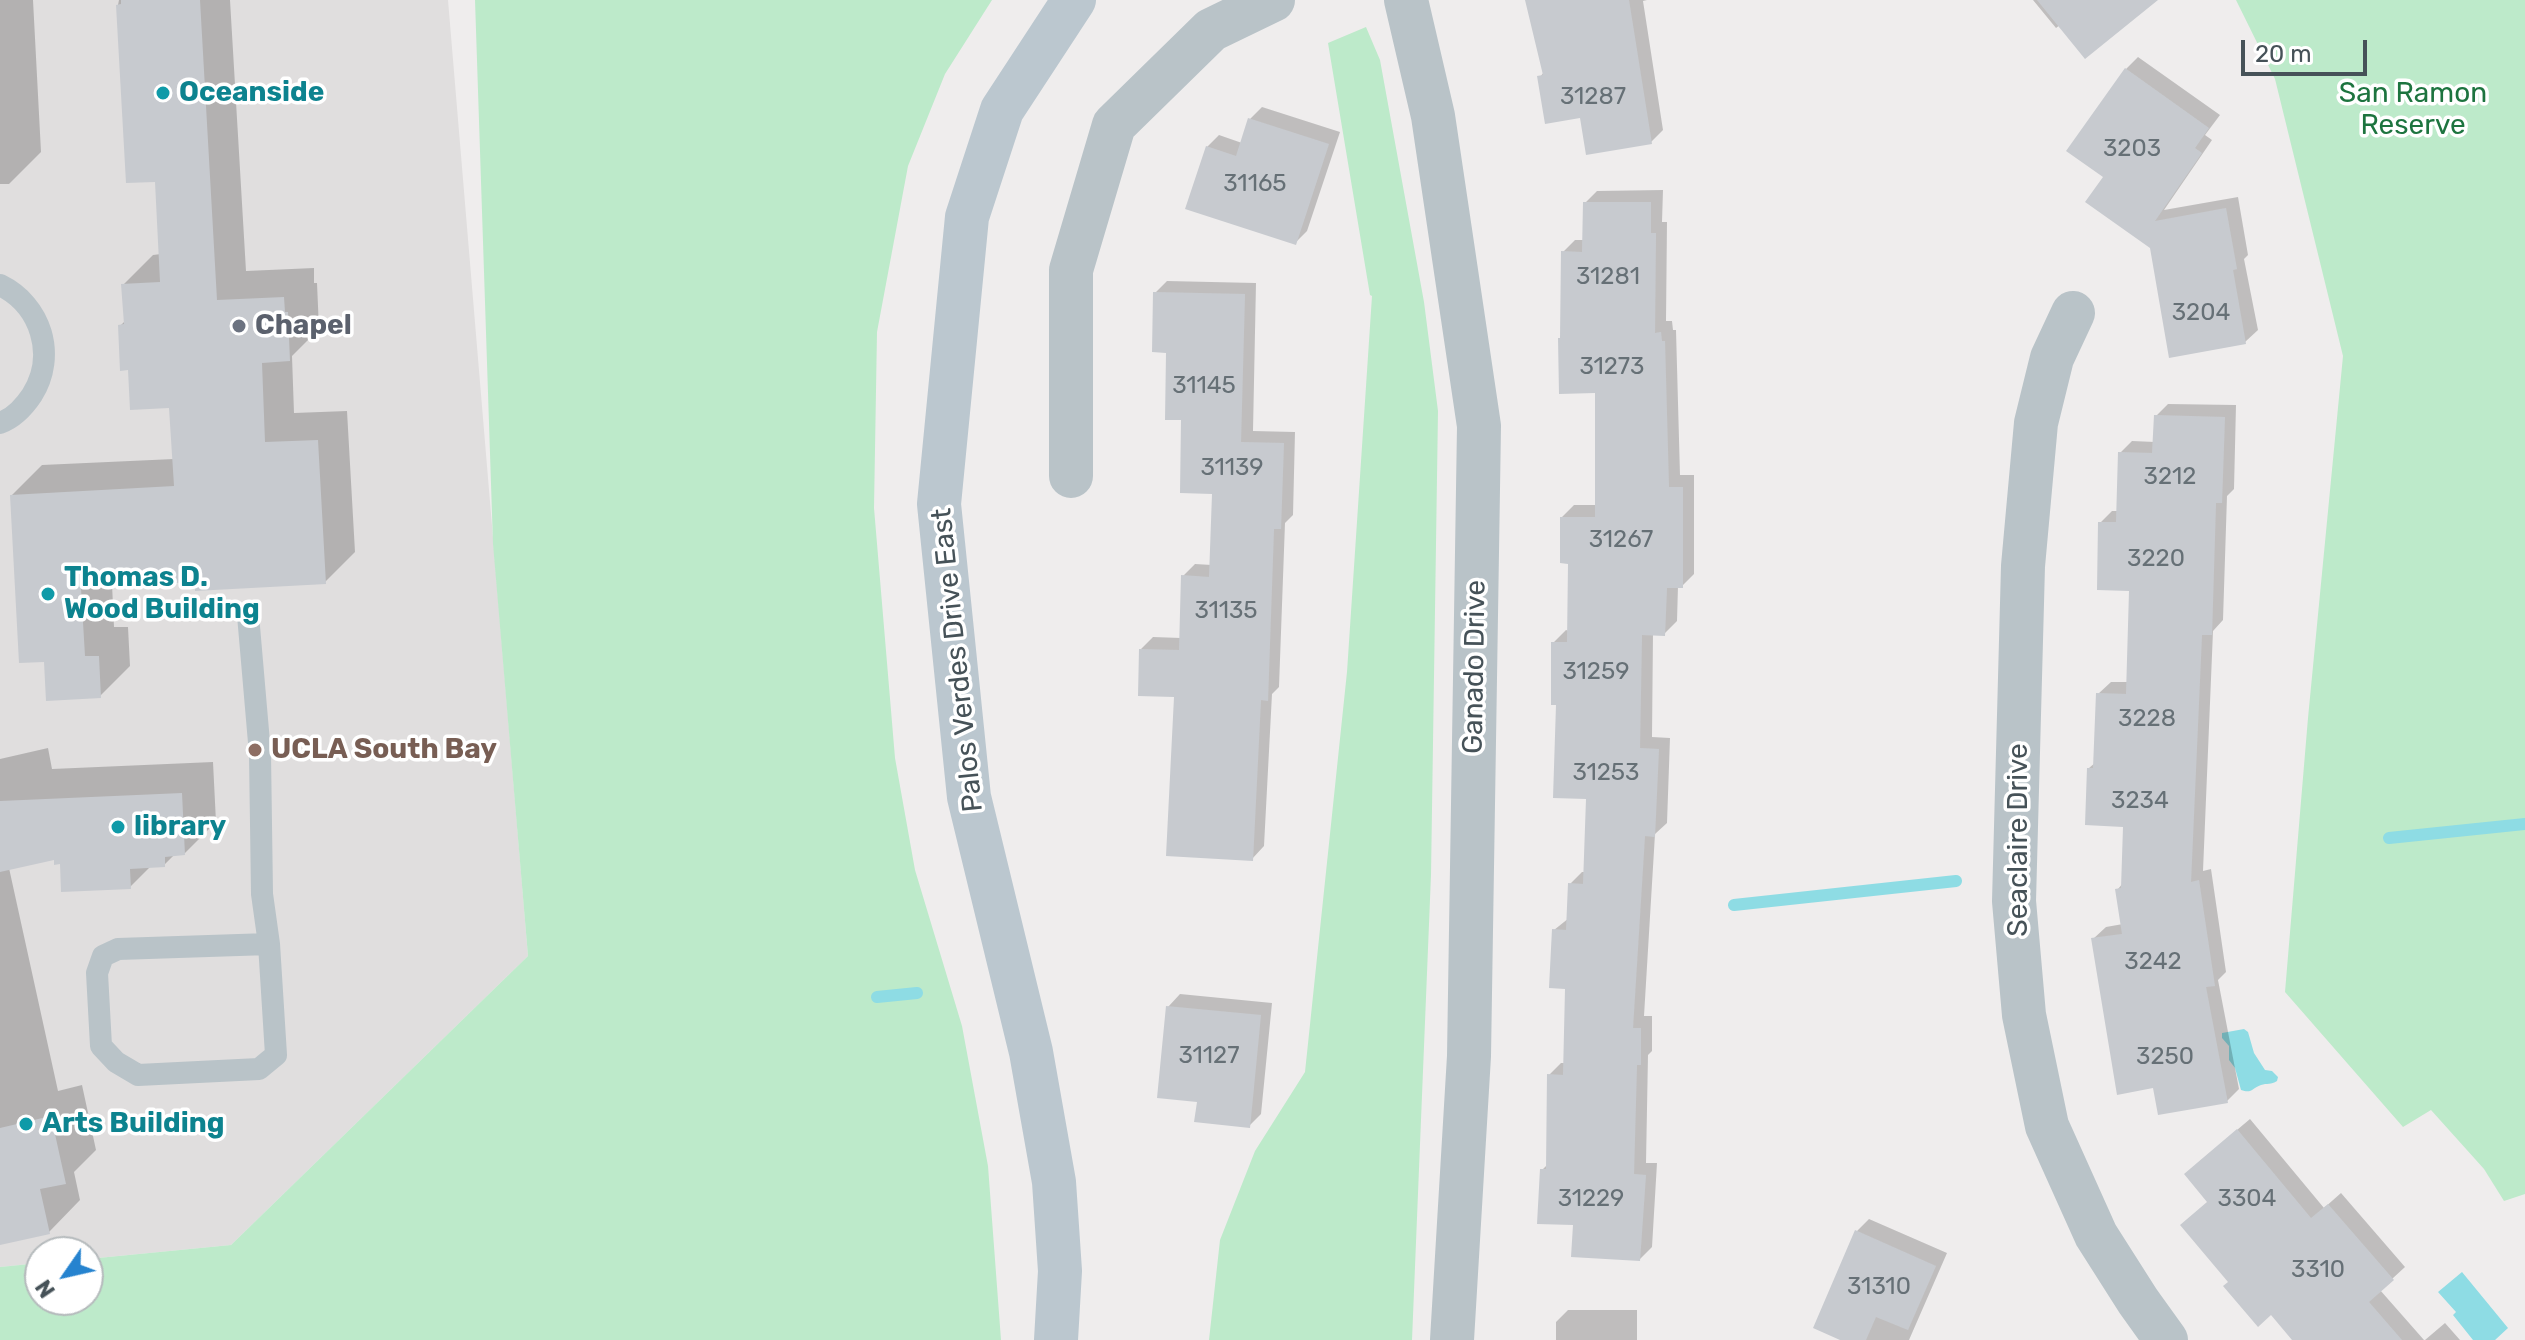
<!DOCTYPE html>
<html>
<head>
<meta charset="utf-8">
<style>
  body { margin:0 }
  #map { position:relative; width:2525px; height:1340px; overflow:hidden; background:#efeded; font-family:Rubik,sans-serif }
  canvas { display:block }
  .north { position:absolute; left:24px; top:1236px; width:80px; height:80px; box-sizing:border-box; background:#fff; border:2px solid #b5babc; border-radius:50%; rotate:236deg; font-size:22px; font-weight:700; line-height:32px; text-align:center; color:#465258 }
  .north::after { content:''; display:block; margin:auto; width:28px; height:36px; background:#2683cf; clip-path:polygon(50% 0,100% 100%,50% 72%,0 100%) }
  .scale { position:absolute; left:2241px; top:40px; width:126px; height:36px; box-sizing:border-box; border:4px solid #465258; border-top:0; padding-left:10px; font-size:24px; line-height:28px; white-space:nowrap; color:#465258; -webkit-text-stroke:6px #fff; paint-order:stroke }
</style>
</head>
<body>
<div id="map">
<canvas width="2525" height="1340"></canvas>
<div class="north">N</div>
<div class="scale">20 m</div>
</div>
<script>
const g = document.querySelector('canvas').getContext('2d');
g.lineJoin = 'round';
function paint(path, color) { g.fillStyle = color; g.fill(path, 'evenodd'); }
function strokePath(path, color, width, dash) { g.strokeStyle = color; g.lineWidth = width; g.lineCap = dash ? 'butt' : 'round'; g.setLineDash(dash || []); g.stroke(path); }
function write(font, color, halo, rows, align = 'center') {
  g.font = font + ' Rubik,sans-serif'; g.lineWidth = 7; g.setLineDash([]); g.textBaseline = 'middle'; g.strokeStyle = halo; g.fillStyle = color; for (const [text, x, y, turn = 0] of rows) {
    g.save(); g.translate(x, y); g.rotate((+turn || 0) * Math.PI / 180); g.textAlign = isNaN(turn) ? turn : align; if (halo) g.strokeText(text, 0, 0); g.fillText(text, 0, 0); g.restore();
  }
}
const education = new Path2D(`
  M0 0H448L528 956 231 1245 88 1259V1252H40V1263L0 1267Z`);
const green = new Path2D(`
  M475 0H992L945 74 908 166 877 332 874 508 895 758 915 870 962 1026 988 1166 1001 1340H0V1267L40 1263V1300H88V1259L231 1245 528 956 493 544Z
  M2236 0H2525V1194L2504 1201 2484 1169 2431 1110 2403 1127 2285 992 2308 718 2343 356 2275 79Z
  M1366 27 1380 60 1424 302 1438 411 1431 875 1412 1340H1209L1220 1240 1255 1151 1305 1072 1347 672 1372 296 1370 295 1328 43Z`);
const water = new Path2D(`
  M2244 1029 2248 1032 2254 1053 2265 1070 2272 1071 2278 1077 2277 1081C2271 1085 2267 1083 2261 1085 2252 1088 2252 1094 2241 1090L2235 1068 2229 1060V1046L2222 1038V1033Z
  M2462 1272 2508 1328 2495 1340H2473L2453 1315 2456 1312 2438 1292Z`);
const shadow = new Path2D(`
  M0 0H33L41 152 9 184H0Z
  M119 0H230L246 271 314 268V283H317L319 329 292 356 294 413 347 411 355 552 325 582 197 580 112 584 114 627H128L130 666 100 696 46 660 12 495 42 465 174 459 171 406 120 326 125 321 123 285 153 255 161 254 157 180 118 5Z
  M1527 0H1647L1643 1 1663 130 1651 142 1582 116 1540 77 1544 72Z
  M2033 0H2154L2060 25 2056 28Z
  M2138 57 2220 115 2205 135 2212 140 2164 210 2238 197 2248 255 2244 259 2258 330 2245 342 2151 247 2105 177 2126 69Z
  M1262 107 1340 132 1307 231 1295 243 1207 147 1219 135 1242 143 1250 119Z
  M1663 190 1662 222H1667L1666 321H1672L1673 330H1676L1680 475H1694V574L1682 586H1678L1677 621 1664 634 1653 633 1652 737 1670 738 1667 823 1655 834 1644 1016H1652V1051L1648 1055 1646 1163H1657L1652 1247 1640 1259 1575 1224 1542 1170 1548 1164 1549 1075 1561 1063H1565L1567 987 1554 930 1569 918 1570 884 1582 872H1585L1588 797 1558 703 1553 643 1566 630 1569 631 1570 562 1562 517 1574 505H1597V391L1562 337 1563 252 1575 240H1584L1585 203 1597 191Z
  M1167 281 1256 283 1253 431 1295 432 1293 515 1285 523 1279 687 1272 694 1264 846 1252 859 1176 695 1141 649 1153 637 1181 638 1183 576 1195 564 1212 565 1214 492 1183 418 1155 293Z
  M2168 404 2236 405 2234 489 2227 496 2223 620 2213 631 2203 871 2211 869 2226 972 2218 980 2239 1089 2227 1101 2155 1085 2093 939 2106 927 2123 924 2118 889 2123 883 2125 825 2089 768 2096 762 2098 694 2111 682H2129L2131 589 2100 523 2112 511H2118L2120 453 2132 441 2155 442 2156 416Z
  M48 748 52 769 213 762 216 822 185 853 175 854 164 865 151 866 130 887 62 862 56 857 9 868 58 1091 82 1085 96 1150 74 1172 80 1200 49 1232 0 1243V759Z
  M1180 994 1272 1003 1261 1114 1249 1126 1199 1100 1168 1007Z
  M2250 1119 2324 1208 2341 1193 2405 1267 2380 1290 2424 1340H2295L2271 1312 2230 1281 2199 1162Z
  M1869 1219 1947 1253 1909 1340H1845L1857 1231Z
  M1568 1310H1637V1340H1556V1322Z
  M2445 1323 2460 1340H2425Z`);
const stream = new Path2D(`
  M2389 838 2525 824
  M1734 905 1956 881
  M877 997 917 993`);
const building = new Path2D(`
  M121 0H200L217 300 284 297 285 312H288L290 361 262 363 265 442 318 440 326 584 195 591V582L81 588 85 656H99L101 698 46 701 44 662 19 663 10 495 174 486 169 408 130 410 128 370 120 371 118 325 124 324 121 284 160 282 155 182 126 183 116 5 121 4Z
  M1525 0H1629L1652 144 1586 155 1580 118 1545 124 1537 76 1543 75Z
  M2037 0H2158L2085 59Z
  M2125 68 2209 128 2195 148 2202 153 2155 221 2226 208 2237 269 2233 270 2246 344 2169 358 2150 248 2085 202 2103 177 2066 151Z
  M1248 118 1329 144 1296 245 1185 209 1206 146 1236 156Z
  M1583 202H1651V233H1656L1655 333 1661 332 1662 341H1665L1669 487H1683V588H1667L1665 636 1642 635 1640 748 1659 749 1655 837 1645 836 1633 1028H1641V1065H1637L1634 1174 1646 1175 1640 1261 1571 1257 1573 1225 1537 1224 1540 1169H1546L1547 1074 1563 1075 1565 989 1549 988 1552 929 1566 930 1568 883 1583 884 1586 799 1553 798 1556 705H1551V642H1567L1568 564 1560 563V517H1595V393L1559 394 1558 338H1560L1561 251 1582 252Z
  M1153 292 1245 294 1241 442 1284 443 1281 529H1274L1268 701 1261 700 1253 861 1166 856 1174 697 1138 696 1139 649 1179 650 1181 575 1209 577 1212 494 1180 493 1181 420H1165L1166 353 1152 352Z
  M2154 415 2225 417 2222 503H2216L2212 635H2202L2191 882 2199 880 2215 986 2206 987 2228 1103 2158 1115 2153 1088 2117 1095 2091 938 2122 934 2115 889 2121 888 2123 827 2085 825 2087 768H2093L2096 693 2126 694 2129 591 2097 590 2098 522H2116L2118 452 2152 453Z
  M182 793 185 855 165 857V867L130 869 131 889 61 892 60 864 54 865V860L0 872V801Z
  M1166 1006 1261 1015 1250 1128 1194 1122 1197 1102 1157 1098Z
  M51 1116 66 1184 40 1189 50 1234 0 1245V1128Z
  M2237 1129 2311 1218 2328 1204 2394 1280 2369 1302 2402 1340H2292L2271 1315 2258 1327 2223 1286 2228 1282 2180 1225 2207 1202 2184 1174Z
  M1855 1230 1936 1266 1908 1330 1876 1317 1866 1340H1840L1813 1328Z`);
const lane = new Path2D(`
  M0 285C41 305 57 355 32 395 24 407 14 418 0 423
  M248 615 260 754 262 894 269 944 118 949 103 956 97 973 101 1046 116 1062 138 1075 259 1069 276 1055 269 944`);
const street = new Path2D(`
  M1406 0 1433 116 1479 426 1469 1056 1452 1340
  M2073 313 2052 358 2036 423 2023 566 2014 901 2024 1015 2047 1126 2096 1235 2138 1301 2166 1340
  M1071 476V270L1114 125 1211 30 1273 0`);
const secondary = new Path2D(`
  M1056 1340 1060 1271 1054 1182 1031 1052 969 797 939 504 967 217 1002 110 1074 0`);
const markers = [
  [163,93,8,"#0f9aa8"],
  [239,326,8,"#6b7280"],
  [48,594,8,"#0f9aa8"],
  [255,750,8,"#8d6e63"],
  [118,827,8,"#0f9aa8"],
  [26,1124,8,"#0f9aa8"]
];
const numberNames = [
  ["31287",1593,97],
  ["3203",2132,149],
  ["31165",1255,184],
  ["31281",1608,277],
  ["3204",2201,313],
  ["31273",1612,367],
  ["31145",1204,386],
  ["31139",1232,468],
  ["3212",2170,477],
  ["31267",1621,540],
  ["3220",2156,559],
  ["31135",1226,611],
  ["31259",1596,672],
  ["3228",2147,719],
  ["31253",1606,773],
  ["3234",2140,801],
  ["3242",2153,962],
  ["31127",1209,1056],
  ["3250",2165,1057],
  ["31229",1591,1199],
  ["3304",2247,1199],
  ["3310",2318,1270],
  ["31310",1879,1287]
];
const cultureNames = [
  ["Oceanside",179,93],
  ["Thomas D.",64,578],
  ["Wood Building",64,610],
  ["library",134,827],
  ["Arts Building",42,1124]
];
const parkNames = [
  ["San Ramon",2413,94],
  ["Reserve",2413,126]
];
const worshipNames = [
  ["Chapel",255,326]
];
const streetNames = [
  ["Palos Verdes Drive East",958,660,-96],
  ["Ganado Drive",1475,667,-89],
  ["Seaclaire Drive",2019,840,-90]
];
const educationNames = [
  ["UCLA South Bay",271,750]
];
paint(education, '#e0dede');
paint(green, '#bdeaca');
paint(water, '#8edce4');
paint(shadow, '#0003');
strokePath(stream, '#8edce4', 12);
paint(building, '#c7cacf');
strokePath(lane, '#b9c3c8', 22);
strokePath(street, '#b9c3c8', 44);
strokePath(secondary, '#bbc7cf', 44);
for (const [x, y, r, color] of markers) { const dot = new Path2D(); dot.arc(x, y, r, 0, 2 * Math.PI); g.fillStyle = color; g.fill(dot); strokePath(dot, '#fff', 3); }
write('24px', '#667076', null, numberNames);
write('bold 28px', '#0d838f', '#fff', cultureNames, 'left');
write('28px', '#1d743f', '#fff', parkNames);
write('bold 28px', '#5b616d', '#fff', worshipNames, 'left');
write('28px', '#465258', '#fff', streetNames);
write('bold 28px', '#785e54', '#fff', educationNames, 'left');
</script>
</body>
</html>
